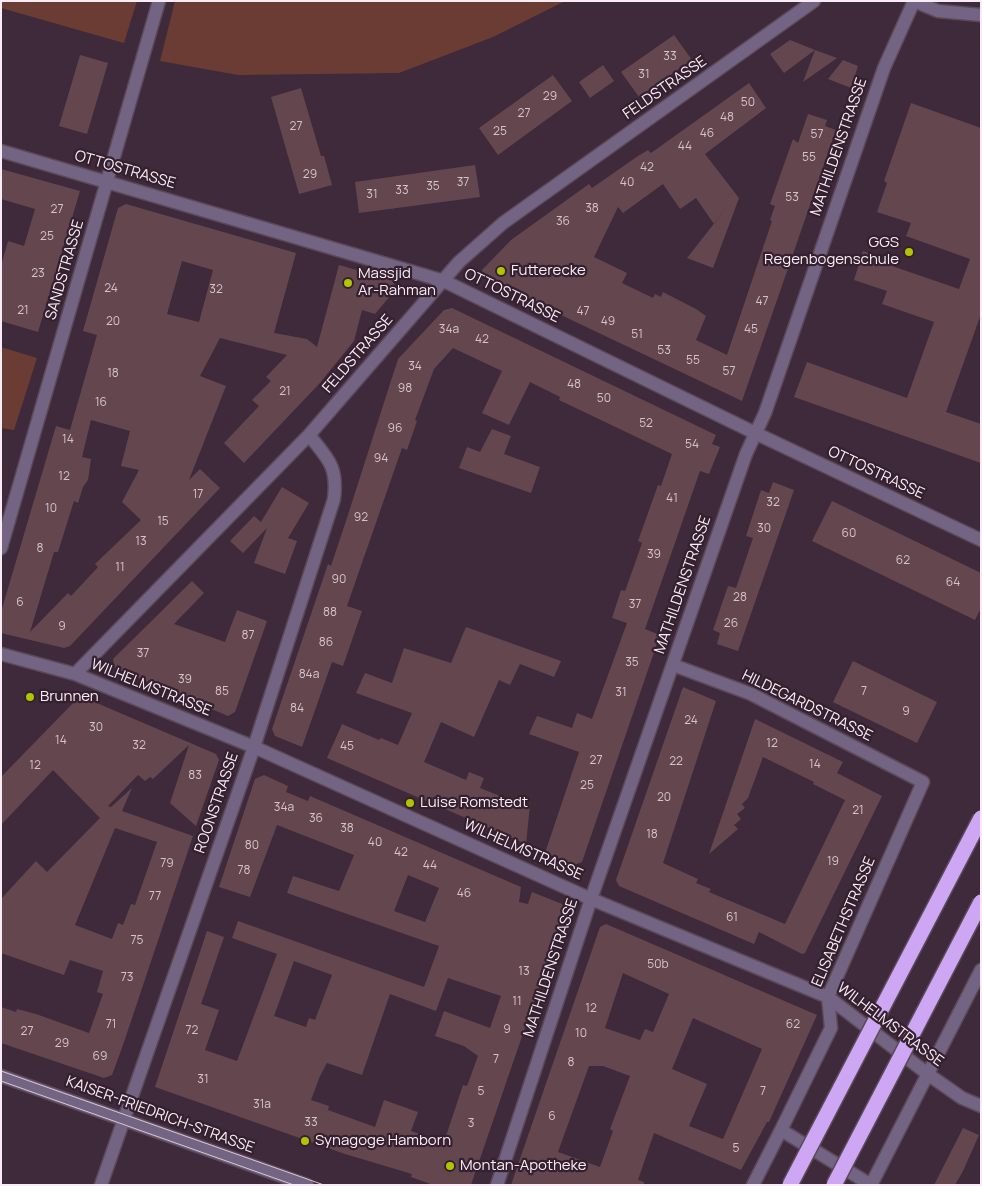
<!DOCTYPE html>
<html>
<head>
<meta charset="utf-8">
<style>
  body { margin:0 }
  #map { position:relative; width:982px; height:1186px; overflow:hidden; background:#3e2a3a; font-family:Manrope,sans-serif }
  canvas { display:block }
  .frame { position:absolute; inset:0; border:2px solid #faecf6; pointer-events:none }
</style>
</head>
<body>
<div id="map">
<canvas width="982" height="1186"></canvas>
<div class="frame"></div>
</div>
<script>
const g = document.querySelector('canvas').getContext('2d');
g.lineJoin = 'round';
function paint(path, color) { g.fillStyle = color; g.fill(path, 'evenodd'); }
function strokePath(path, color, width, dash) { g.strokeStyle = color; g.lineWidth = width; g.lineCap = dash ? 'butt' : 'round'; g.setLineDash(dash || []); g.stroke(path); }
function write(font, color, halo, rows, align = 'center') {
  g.font = font + ' Manrope,sans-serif'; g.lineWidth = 4.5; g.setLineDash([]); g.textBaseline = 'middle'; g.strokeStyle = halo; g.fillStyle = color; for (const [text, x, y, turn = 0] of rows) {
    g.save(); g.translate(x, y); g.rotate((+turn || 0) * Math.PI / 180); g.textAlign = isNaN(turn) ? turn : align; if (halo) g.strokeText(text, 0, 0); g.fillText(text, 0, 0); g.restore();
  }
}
const green = new Path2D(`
  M1 1H137L124 43 1 8Z
  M175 1H565L493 37 399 73 238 75 160 61Z
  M1 347 37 358 14 430 1 428Z`);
const building = new Path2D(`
  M674 35 692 60 639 97 621 72Z
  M790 40 815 50 784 73 770 54Z
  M815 50 837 58 803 82Z
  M80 55 108 63 87 134 59 126Z
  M843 60 858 66 851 88 828 79Z
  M603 65 614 81 590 98 579 82Z
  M553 75 572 101 498 155 479 128Z
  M749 83 766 108 705 154 739 198 713 268 687 258 727 207 714 224 696 198 680 209 663 184 623 213 618 207 594 257 627 273 622 283 653 298 655 294 661 297 663 292 696 309 706 316 696 340 727 355 772 221 770 220 775 206 770 204 793 139 798 143 808 114 827 120 825 126 836 130 742 401 483 278 482 270 511 240 589 184 592 188 638 156 648 150 651 153Z
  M301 88 321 156H324L332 185 299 194 271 97Z
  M911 103 981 128V314L946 412 981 424V463L794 397 807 362 907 398 934 322 882 304 887 291 854 280 863 251 890 261 889 265 959 289 970 259 906 236 911 223 877 212 887 183 884 181Z
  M475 165 480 197 359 213 355 182Z
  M1 169 80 191 38 332 1 321V266L8 241 24 246 35 209 1 199Z
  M126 204 296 253 274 333 307 339 317 347 339 265 393 280 396 289 375 314 362 310 354 341 319 384 244 463 224 443 259 406 252 400 271 381 266 377 287 355 220 338 200 376 226 386 189 480 200 469 220 488 70 646 64 648 1 633V612L56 426 70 430 97 335 83 331 118 208ZM182 261 213 270 199 322 167 314ZM91 420 130 431 121 466 139 470 122 502 141 520 95 564 98 567 71 596 68 593 30 632 54 552H58L74 501 78 503 83 487 88 480 91 459 82 457Z
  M452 308 716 435 712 444 720 447 709 474 700 471 645 629 660 635 582 862 574 865 545 853 579 752 529 734 537 716 572 728 577 713 592 719 627 623 612 618 621 590 625 591 634 566 642 543 638 541 658 485 661 486 672 454 559 400 560 397 530 382 509 425 482 413 502 371 453 348 434 369 415 420 417 421 407 450 402 448 347 606 362 611 343 666 332 662 302 747 275 736 272 729 328 564 331 566 345 524 398 359 444 310Z
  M492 429 511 436 504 454 540 467 531 493 459 468 467 447 480 452Z
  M773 482 794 490 738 651 717 644 720 633 713 630 728 586 736 588 753 538 746 536 761 490 769 493Z
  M282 487 309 503 288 538 297 541 285 574 254 563 267 528 243 553 230 541 254 516 261 522Z
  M832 501 981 573V608L975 620 812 541Z
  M192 581 204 593 174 624 225 642 237 610 267 621 235 712 228 716 115 668 113 659Z
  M466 627 561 661 554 677 520 664 510 685 499 680 474 737 441 722 424 762 466 780 469 772 484 778 480 788 510 800 511 797 530 805 526 844 327 758 342 724 379 740 381 738 398 745 412 713 356 693 365 673 392 683 404 648 451 663Z
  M853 661 937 702 917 743 833 702Z
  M683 687 716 701 663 863 698 879 696 883 711 889 709 892 785 924 845 800 813 784 814 782 763 757 748 798 742 804 745 808 737 814 741 819 734 825 738 829 709 854 755 719 843 762 837 773 882 796 805 953 802 954 759 932 754 944 619 886 616 880Z
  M85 698 216 754 219 760 196 826 170 803 189 745 153 779 150 777 145 781 138 775 108 806 111 807 132 788 122 811 193 836 123 1045 112 1075 104 1078 1 1043V1007L16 1012 17 1009 36 1014 89 1033 103 994 97 992 103 971 70 960 64 975 1 953V899L36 861 47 872 100 818 53 770 1 825V777L76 700ZM115 828 157 842 135 905 131 904 123 925 118 923 112 939 75 925Z
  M264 775 288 786 286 792 308 801 310 796 521 887 519 902 528 904 532 892 562 904 565 911 471 1185H433L411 1177 412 1174 345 1154 155 1087 207 931 224 937 201 1004 219 1010 205 1050 237 1061 277 954 232 938 238 921 424 987 439 946 287 893 293 876 339 891 354 855 277 825 250 897 219 887 255 779ZM408 875 439 888 425 922 394 911ZM294 961 332 975 315 1020 309 1018 306 1027 274 1016ZM448 978 501 996 490 1028 444 1011 435 1036 464 1046 478 1056 467 1086 463 1085 444 1142 411 1131 418 1112 384 1100 375 1127 328 1110 329 1106 311 1100 320 1076 327 1063 362 1075 390 994 436 1011Z
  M606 924 817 1015 769 1122H767L741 1170 654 1133 638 1180 644 1182V1185H511L600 927ZM623 973 669 994 653 1032 645 1029 640 1040 605 1028ZM693 1018 762 1049 723 1139 689 1126 707 1084 672 1069ZM589 1066H603L630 1076 610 1129 613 1131 600 1167 558 1152Z
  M963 1128 979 1135 963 1171 955 1185H934Z`);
const street = new Path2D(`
  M914 1 938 11 981 15
  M1 151 444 281 755 433 981 540
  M1 548 159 1
  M1 654 75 674 254 747 591 899 828 997 929 1075 962 1098 981 1106
  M673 665 751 694 923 782 828 997 831 1028 781 1130 871 1185
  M75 674 309 435 459 262 503 223 814 1
  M1 1076 307 1185
  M101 1185 254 747 334 499C338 466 328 459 309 435
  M497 1185 591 899 746 454 765 413 884 68 914 1
  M753 1185 781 1130
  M871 1185 981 970`);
const tram = new Path2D(`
  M1 1071 324 1185
  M1 1081 294 1185`);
const highwayBridge = new Path2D(`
  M790 1185 981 818
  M834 1185 981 902`);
const markers = [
  [909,252,5,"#b0c502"],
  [501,271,5,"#b0c502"],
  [348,283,5,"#b0c502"],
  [30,697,5,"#b0c502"],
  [410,803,5,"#b0c502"],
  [305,1141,5,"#b0c502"],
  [450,1166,5,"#b0c502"]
];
const numberNames = [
  ["33",670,57],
  ["31",644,75],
  ["29",550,97],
  ["50",748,103],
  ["27",524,114],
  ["48",727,118],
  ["27",296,127],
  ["25",500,132],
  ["46",707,134],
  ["57",817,135],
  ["44",685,147],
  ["55",809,158],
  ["42",647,168],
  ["29",310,175],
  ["37",463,183],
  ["40",627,183],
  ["35",433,187],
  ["33",402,191],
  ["31",372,195],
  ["53",792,198],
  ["38",592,209],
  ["27",57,210],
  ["36",563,222],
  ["25",47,237],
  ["23",38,274],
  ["24",111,289],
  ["32",216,290],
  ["47",762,302],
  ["21",23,311],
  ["47",583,312],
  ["20",113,322],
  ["49",608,322],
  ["34a",449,330],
  ["45",751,330],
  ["51",637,335],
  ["42",482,340],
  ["53",664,351],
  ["55",693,361],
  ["34",415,367],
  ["57",729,372],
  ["18",113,374],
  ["48",574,385],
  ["98",405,389],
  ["21",285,392],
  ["50",604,399],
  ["16",101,403],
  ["52",646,424],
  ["96",395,429],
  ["14",68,440],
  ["54",692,445],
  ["94",381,459],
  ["12",64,477],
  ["17",198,495],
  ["41",672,499],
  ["32",773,503],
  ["10",51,509],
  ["92",361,518],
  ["15",163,522],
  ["30",764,529],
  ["60",849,534],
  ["13",141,542],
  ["8",40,549],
  ["39",654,555],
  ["62",903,561],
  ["11",120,568],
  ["90",339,580],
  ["64",953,583],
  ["28",740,598],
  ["6",20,603],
  ["37",635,605],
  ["88",330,613],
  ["26",731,624],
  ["9",62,627],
  ["87",248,636],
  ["86",326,643],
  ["37",143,654],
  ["35",632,663],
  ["84a",309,675],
  ["39",185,680],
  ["85",222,692],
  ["7",864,692],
  ["31",621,693],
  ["84",297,709],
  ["9",906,712],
  ["24",691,721],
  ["30",96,728],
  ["14",61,741],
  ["12",772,744],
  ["32",139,746],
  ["45",347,747],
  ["27",596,761],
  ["22",676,762],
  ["14",815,765],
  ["12",35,766],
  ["83",195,776],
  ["25",587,786],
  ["20",664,798],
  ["34a",284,808],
  ["21",858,811],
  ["36",316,819],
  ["38",347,829],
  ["18",652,835],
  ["40",375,843],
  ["80",252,846],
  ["42",401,853],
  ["19",833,862],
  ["79",167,864],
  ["44",430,866],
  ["78",244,871],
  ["46",464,894],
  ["77",155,897],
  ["61",732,918],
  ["75",137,941],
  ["50b",658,965],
  ["13",524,972],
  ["73",127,978],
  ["11",517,1002],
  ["12",591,1009],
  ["71",111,1025],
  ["62",793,1025],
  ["9",507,1030],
  ["72",192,1031],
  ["27",27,1032],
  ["10",581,1034],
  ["29",62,1044],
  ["69",100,1057],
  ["7",496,1060],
  ["8",571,1063],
  ["31",203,1080],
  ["5",481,1092],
  ["7",763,1092],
  ["31a",262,1105],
  ["6",552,1117],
  ["33",311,1123],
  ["3",471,1124],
  ["5",736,1149]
];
const streetNames = [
  ["FELDSTRASSE",665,88,-35],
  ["MATHILDENSTRASSE",839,147,-71],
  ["OTTOSTRASSE",125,170,16],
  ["SANDSTRASSE",65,270,-74],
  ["OTTOSTRASSE",512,296,26],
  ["FELDSTRASSE",358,354,-49],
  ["OTTOSTRASSE",876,473,25],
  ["MATHILDENSTRASSE",683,585,-71],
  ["WILHELMSTRASSE",151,688,22],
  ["HILDEGARDSTRASSE",807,706,26],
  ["ROONSTRASSE",217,803,-71],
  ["WILHELMSTRASSE",523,850,24],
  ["ELISABETHSTRASSE",844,922,-67],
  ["MATHILDENSTRASSE",551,968,-72],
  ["WILHELMSTRASSE",890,1025,37],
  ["KAISER-FRIEDRICH-STRASSE",160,1115,20]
];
const poiNames = [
  ["GGS",899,243,"right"],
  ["Regenbogenschule",899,260,"right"],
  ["Futterecke",511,271],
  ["Massjid",358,274],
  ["Ar-Rahman",358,291],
  ["Brunnen",40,697],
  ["Luise Romstedt",420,803],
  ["Synagoge Hamborn",315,1141],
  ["Montan-Apotheke",460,1166]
];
paint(green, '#6b3c33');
paint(building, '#64474e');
strokePath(street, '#5c4958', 15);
strokePath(street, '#736483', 12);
strokePath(tram, '#d6c7d2', 1);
strokePath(highwayBridge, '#5c4958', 18, []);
strokePath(highwayBridge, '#cda7f3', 15);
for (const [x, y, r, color] of markers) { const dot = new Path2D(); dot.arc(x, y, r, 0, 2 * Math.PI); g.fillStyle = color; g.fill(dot); strokePath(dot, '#34202f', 2); }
write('12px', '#d4c3cc', null, numberNames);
write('15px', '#faecf6', '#34202f', streetNames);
write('15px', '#faecf6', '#34202f', poiNames, 'left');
</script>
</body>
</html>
